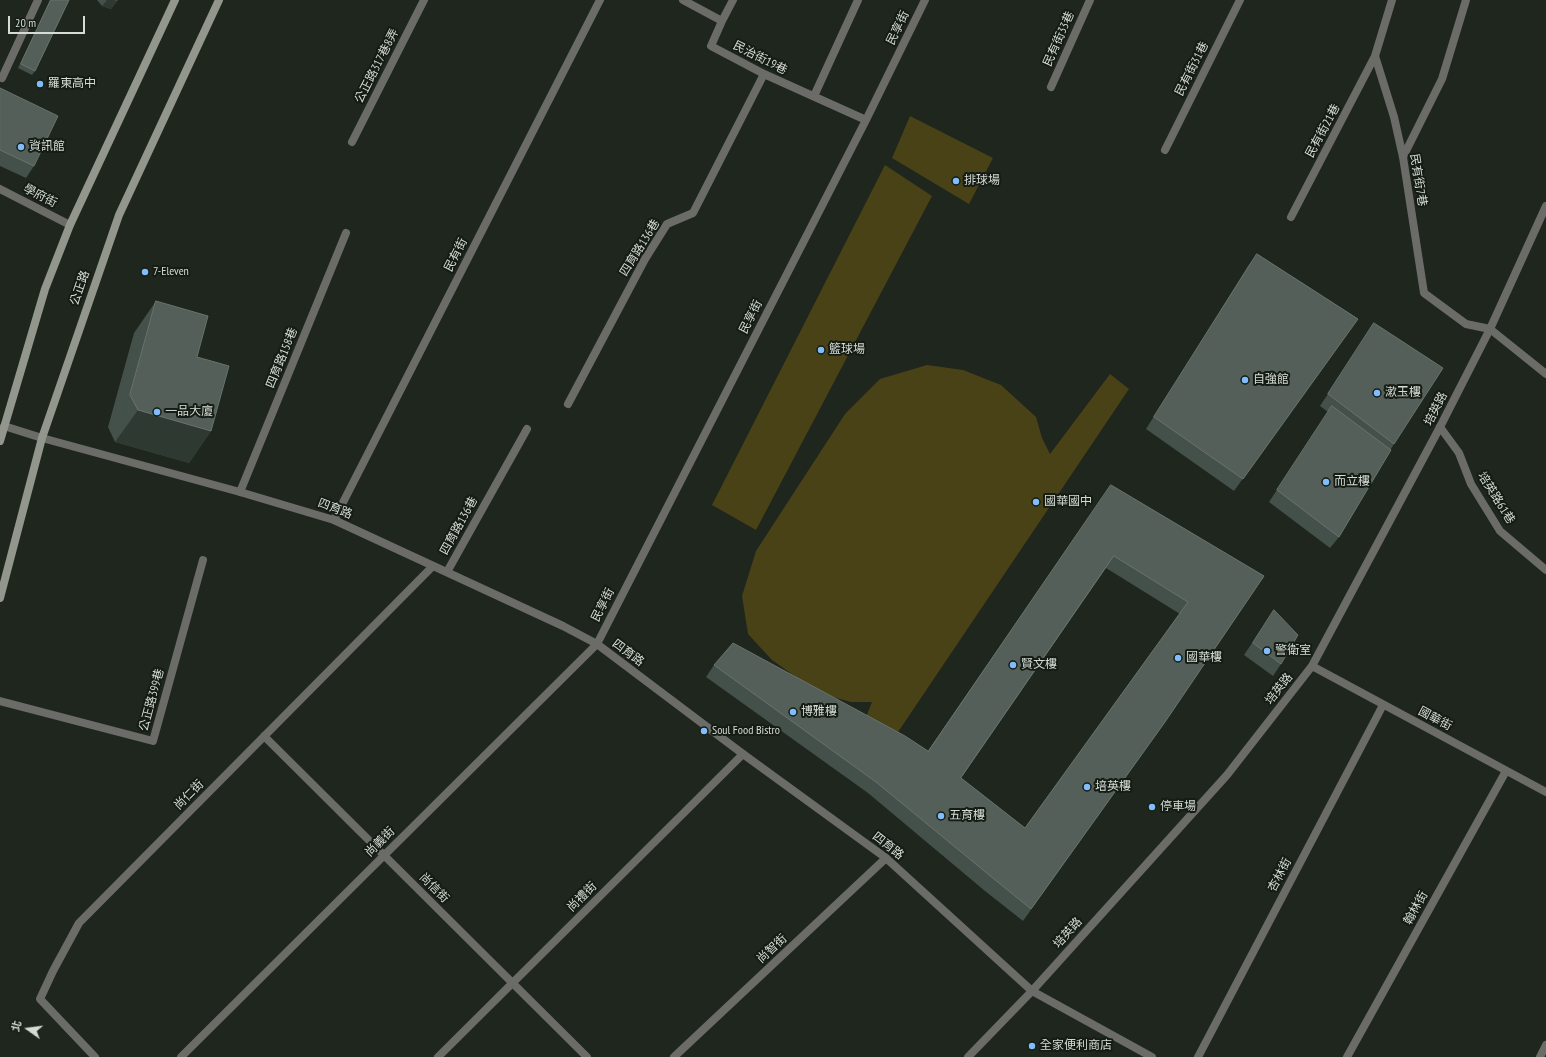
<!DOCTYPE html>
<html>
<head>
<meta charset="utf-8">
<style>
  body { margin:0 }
  #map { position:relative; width:1546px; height:1057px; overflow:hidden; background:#1e261d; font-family:"PT Sans Narrow","Noto Sans TC",sans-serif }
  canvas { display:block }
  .north { position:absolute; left:8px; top:1009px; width:40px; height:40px; -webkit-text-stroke:3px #151c14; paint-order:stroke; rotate:284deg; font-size:11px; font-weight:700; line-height:16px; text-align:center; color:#d5dbd5 }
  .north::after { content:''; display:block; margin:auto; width:14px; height:18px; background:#d5dbd5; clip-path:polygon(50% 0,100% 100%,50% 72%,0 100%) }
  .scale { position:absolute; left:8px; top:16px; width:77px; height:18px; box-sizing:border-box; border:2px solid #d5dbd5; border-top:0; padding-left:5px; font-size:12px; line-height:14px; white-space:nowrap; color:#d5dbd5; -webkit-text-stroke:3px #151c14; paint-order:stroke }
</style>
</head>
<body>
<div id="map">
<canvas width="1546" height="1057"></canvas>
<div class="north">北</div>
<div class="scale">20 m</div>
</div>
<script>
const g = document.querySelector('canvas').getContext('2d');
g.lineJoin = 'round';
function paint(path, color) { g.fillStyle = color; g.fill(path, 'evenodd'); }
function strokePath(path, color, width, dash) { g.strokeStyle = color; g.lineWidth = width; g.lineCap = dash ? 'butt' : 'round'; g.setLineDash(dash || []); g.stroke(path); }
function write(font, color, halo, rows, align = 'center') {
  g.font = font + ' "PT Sans Narrow","Noto Sans TC",sans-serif'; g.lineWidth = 4; g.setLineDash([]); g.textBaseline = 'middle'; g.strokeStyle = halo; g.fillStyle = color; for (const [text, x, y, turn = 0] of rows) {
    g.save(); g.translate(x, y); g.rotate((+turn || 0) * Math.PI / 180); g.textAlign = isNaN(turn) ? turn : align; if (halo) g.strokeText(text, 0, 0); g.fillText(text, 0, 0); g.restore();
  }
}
const green = new Path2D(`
  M910 116 993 158 969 204 892 158Z
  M885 165 932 196 756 530 712 505Z
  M927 365 963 370 1001 385 1036 417 1042 438 1050 454 1110 374 1129 389 896 735 866 717 872 702H851L825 695 806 684 772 660 748 634 742 596 756 551 845 414 880 379Z`);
const lane = new Path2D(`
  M683 0 722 21 711 46 764 74 866 120
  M1392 0 1375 56 1394 117 1403 157 1424 293 1466 324 1490 329 1546 374
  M722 21 733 0
  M2 78 38 0
  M1051 87 1090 0
  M814 96 858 0
  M352 142 424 0
  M1165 150 1240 0
  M1403 157 1442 79 1466 0
  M1291 217 1375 56
  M568 404 645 259 667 224 693 213 764 74
  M1440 427 1459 453 1471 484 1500 531 1546 570
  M240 492 346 233
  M334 520 600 0
  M447 572 527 429
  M0 701 153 741 203 560
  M264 736 587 1057
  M95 1057 40 999 53 971 79 923 432 567
  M181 1057 597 644 866 120 925 0
  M438 1057 743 754
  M674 1057 886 858
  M1198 1057 1383 705
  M1347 1057 1506 771
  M1540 1057 1546 1045`);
const street = new Path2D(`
  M0 189 70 225
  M4 426 42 438 240 492 334 520 563 626 597 644 743 754 886 858 1032 991 1152 1057
  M1312 666 1546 792
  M968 1057 1032 991 1227 775 1312 666 1440 427 1490 329 1546 206`);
const secondary = new Path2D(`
  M0 441 45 289 70 225 175 0
  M0 598 42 438 119 215 219 0`);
const wall = new Path2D(`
  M50 0H69L35 71 32 75 18 68Z
  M97 0H118L111 9 102 6Z
  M0 88 34 166 26 178 0 166Z
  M1257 254 1358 319 1234 491 1146 429 1248 266Z
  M156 301 197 357 211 431 189 463 115 442 108 427 134 333Z
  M1374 323 1394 444 1339 537 1330 548 1269 502 1328 412 1320 406Z
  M1111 485 1264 576 1165 722 1023 921 985 891 868 793 706 677 714 665 928 751ZM1106 568 1180 614 1025 828 961 778Z
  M1274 610 1281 664 1273 676 1244 655Z`);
const shadedWall = new Path2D(`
  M107 0H114L117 1 111 9 102 6Z
  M138 410 211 431 189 463 115 442Z`);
const building = new Path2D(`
  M51 0H69L35 71 21 64Z
  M0 88 58 116 34 166 0 150Z
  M1257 254 1358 319 1243 479 1154 417Z
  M156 301 208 316 197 357 229 366 211 431 138 410 130 395Z
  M1374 323 1443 368 1394 444 1328 394Z
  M1332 406 1391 450 1339 537 1277 490Z
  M1111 485 1264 576 1165 722 1031 909 994 879 876 782 714 665 733 643 905 736 928 751ZM1114 556 1188 602 1025 828 961 778Z
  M1274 610 1298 635 1281 664 1253 643Z`);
const markers = [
  [40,84,4,"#81bdfa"],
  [21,147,4,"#81bdfa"],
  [956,181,4,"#81bdfa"],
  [145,272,4,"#81bdfa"],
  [821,350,4,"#81bdfa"],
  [1245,380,4,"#81bdfa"],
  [1377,393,4,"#81bdfa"],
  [157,412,4,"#81bdfa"],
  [1326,482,4,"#81bdfa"],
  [1036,502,4,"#81bdfa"],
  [1267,651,4,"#81bdfa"],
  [1178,658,4,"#81bdfa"],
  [1013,665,4,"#81bdfa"],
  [793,712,4,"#81bdfa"],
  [704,731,4,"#81bdfa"],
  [1087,787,4,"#81bdfa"],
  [1152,807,4,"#81bdfa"],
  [941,816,4,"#81bdfa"],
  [1032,1046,4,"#81bdfa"]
];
const streetNames = [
  ["民享街",898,28,-64],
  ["民有街33巷",1059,39,-66],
  ["民治街19巷",760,58,27],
  ["公正路317巷8弄",377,66,-63],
  ["民有街31巷",1192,69,-63],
  ["民有街21巷",1323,131,-62],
  ["民有街7巷",1418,180,81],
  ["學府街",40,196,27],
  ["四育路136巷",640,248,-58],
  ["民有街",456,255,-63],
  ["公正路",80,288,-71],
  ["民享街",751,317,-63],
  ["四育路158巷",282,358,-68],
  ["培英路",1436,409,-63],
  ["培英路61巷",1496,498,58],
  ["四育路",335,509,21],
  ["四育路136巷",459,526,-61],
  ["民享街",603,605,-63],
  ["四育路",628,653,37],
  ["培英路",1279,689,-52],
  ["公正路399巷",152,700,-75],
  ["國華街",1435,719,28],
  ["尚仁街",189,795,-45],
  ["尚義街",380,842,-45],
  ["四育路",888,846,38],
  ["杏林街",1280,875,-62],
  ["尚信街",434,888,45],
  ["尚禮街",582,897,-45],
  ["翰林街",1416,908,-61],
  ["培英路",1068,933,-48],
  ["尚智街",772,949,-43]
];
const poiNames = [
  ["羅東高中",48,84],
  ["資訊館",29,147],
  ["排球場",964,181],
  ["7-Eleven",153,272],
  ["籃球場",829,350],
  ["自強館",1253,380],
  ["漱玉樓",1385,393],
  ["一品大廈",165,412],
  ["而立樓",1334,482],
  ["國華國中",1044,502],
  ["警衛室",1275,651],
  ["國華樓",1186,658],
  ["賢文樓",1021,665],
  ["博雅樓",801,712],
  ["Soul Food Bistro",712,731],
  ["培英樓",1095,787],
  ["停車場",1160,807],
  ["五育樓",949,816],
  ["全家便利商店",1040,1046]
];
paint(green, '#4a4217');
strokePath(lane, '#6b6c67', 8);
strokePath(street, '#6b6c67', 8);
strokePath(secondary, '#93968d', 8);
paint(wall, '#44504a');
paint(shadedWall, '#2e3932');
paint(building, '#545f59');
strokePath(building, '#68736d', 1);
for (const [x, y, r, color] of markers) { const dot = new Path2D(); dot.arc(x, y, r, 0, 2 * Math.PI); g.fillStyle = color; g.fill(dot); strokePath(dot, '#151c14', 1.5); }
write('12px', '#d5dbd5', '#151c14', streetNames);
write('12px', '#d5dbd5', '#151c14', poiNames, 'left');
</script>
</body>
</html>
